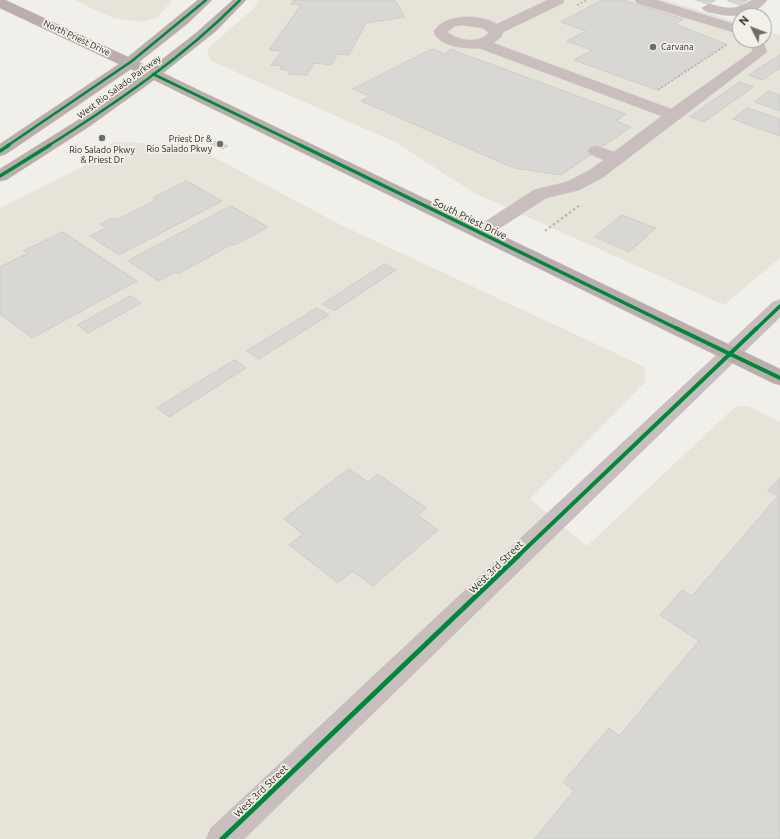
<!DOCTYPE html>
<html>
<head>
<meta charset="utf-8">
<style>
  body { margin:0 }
  #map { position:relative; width:780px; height:839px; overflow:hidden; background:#f0efea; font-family:Ubuntu,sans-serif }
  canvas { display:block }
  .north { position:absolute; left:732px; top:8px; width:40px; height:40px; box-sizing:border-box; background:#f2f0e8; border:1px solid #a1a09a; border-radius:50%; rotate:312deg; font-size:11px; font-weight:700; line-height:16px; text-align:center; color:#282724 }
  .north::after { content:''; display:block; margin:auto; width:14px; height:18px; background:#6e6d69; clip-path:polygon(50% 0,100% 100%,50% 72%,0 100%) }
</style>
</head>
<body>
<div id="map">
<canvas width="780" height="839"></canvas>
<div class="north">N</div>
</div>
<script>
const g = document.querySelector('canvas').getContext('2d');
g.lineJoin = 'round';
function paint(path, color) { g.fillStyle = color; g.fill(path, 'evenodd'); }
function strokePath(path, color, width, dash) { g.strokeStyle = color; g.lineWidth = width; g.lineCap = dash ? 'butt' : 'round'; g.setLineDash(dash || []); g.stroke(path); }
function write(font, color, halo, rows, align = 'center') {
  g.font = font + ' Ubuntu,sans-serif'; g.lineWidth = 3.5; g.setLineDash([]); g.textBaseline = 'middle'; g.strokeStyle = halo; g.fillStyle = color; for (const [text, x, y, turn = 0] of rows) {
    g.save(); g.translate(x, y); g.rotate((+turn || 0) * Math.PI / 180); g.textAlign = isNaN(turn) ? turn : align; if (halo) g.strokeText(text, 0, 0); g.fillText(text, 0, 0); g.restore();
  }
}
const built = new Path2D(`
  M74 0H173L156 18 141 22 113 18Z
  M260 0H666L740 23V40H764V30L780 35V258L724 305 474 193 395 142 211 61 207 49 253 9Z
  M113 142 191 145 341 225 645 367V382L530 499 587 546 735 407 748 406 780 422V839H0V208L82 167Z`);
const building = new Path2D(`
  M294 0H395L405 17 366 23 349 55 338 54 331 65 314 63 307 75 288 74 291 71 280 69 282 66 271 65 282 51 269 50 301 5 291 4Z
  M602 0H623L683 19 675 24 726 44 657 90 574 60 592 50 567 41 586 31 561 22Z
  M696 0H716L709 4Z
  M730 0H748L740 5 728 1Z
  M432 49 446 54 450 49 626 114 616 121 631 127 561 175 514 168 361 101 370 96 353 89Z
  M780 55V68L762 80 749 75Z
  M740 82 753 87 704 122 690 117Z
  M769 91 780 95V111L755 102Z
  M748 108 780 119V136L733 119Z
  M217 141 228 146 222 149 211 144Z
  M187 181 222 201 119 255 90 236 106 228 100 224 113 218 117 220 156 200 153 198Z
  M231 206 268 227 235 245 232 244 178 274 175 272 159 281 128 261Z
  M622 215 656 228 629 252 595 237Z
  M63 232 137 281 32 338 0 314V267L28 253 24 251Z
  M385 264 396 270 334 311 323 304Z
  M131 296 141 303 88 333 78 325Z
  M317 308 329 315 259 359 247 351Z
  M235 360 246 368 169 417 157 408Z
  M349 469 368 482 378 474 426 508 418 515 438 530 373 586 352 571 338 583 289 545 303 534 284 519Z
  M780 478V839H534L574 791 563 782 609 728 619 736 699 641 660 615 682 590 692 596 778 496 768 491Z`);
const pathFar1 = new Path2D(`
  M577 5 587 0
  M658 90 728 44`);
const path = new Path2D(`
  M545 231 580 205`);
const minor = new Path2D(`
  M548 0H564L563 3 503 32 501 37 493 43 671 109 753 51 748 40H762L767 52 602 178 579 190 546 198 486 237 480 238 474 237 471 233 474 229 534 190 567 182 590 170 604 160 590 154 588 151 590 148 596 146 614 152 662 116 479 48C465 49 444 47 435 35L434 31C446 13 480 14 497 24ZM462 25 483 28 489 33C478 44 460 41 448 33V31L455 26Z
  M636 0H656L740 26V34L637 3Z
  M752 0H767C756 16 731 18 714 13 709 12 705 12 702 8L709 4C728 9 734 11 752 0Z
  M780 300V317L244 839H206L211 828 773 302Z`);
const major = new Path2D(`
  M0 0H5L128 57 198 0H212L187 24 139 62 151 68 196 33 233 0H246L216 31 163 73 780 369V385L773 383 154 80 87 128 6 180 0 181V169L75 122 142 75 131 69 6 154 0 156V144L119 64 0 8Z`);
const cyclewayFar3 = new Path2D(`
  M153 74 302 146
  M7 146 132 61 206 0
  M48 146C116 103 184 57 240 0`);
const cyclewayFar2 = new Path2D(`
  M300 145 678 329
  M0 151 9 145
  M0 176 50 145
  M756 329 780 306`);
const cyclewayFar1 = new Path2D(`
  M676 328 780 378
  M518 556 757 328`);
const cycleway = new Path2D(`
  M222 839 519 555`);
const markers = [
  [653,47,4,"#6e6d69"],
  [102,138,4,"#6e6d69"],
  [220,144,4,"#6e6d69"]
];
const farStreetnames = [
  ["North Priest Drive",77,38,25],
  ["West Rio Salado Parkway",119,87,-36]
];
const farPoinames = [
  ["Carvana",661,47],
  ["Priest Dr &",212,139,"right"],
  ["Rio Salado Pkwy",212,149,"right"],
  ["Rio Salado Pkwy",102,150,"center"],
  ["& Priest Dr",102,160,"center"]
];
const streetNames = [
  ["South Priest Drive",470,219,26],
  ["West 3rd Street",496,567,-44],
  ["West 3rd Street",261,791,-44]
];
paint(built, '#e6e4d9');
paint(building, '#d8d7d3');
strokePath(building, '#cdccc8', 1);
strokePath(minor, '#cbcac7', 1);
strokePath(major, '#cbcac7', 1);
strokePath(pathFar1, '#b8b1af', 1.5, [2, 2]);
strokePath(path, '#b8b1af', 2, [2.5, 2.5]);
paint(minor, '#c9bebd');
paint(major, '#bbadab');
strokePath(cyclewayFar3, '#00873e', 2.5);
strokePath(cyclewayFar2, '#00873e', 3.5);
strokePath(cyclewayFar1, '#00873e', 4);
strokePath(cycleway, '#00873e', 5);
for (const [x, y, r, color] of markers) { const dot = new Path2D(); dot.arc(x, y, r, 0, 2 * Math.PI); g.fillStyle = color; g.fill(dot); strokePath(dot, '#f2f0e8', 1.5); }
write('9px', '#282724', '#f2f0e8', farStreetnames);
write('9px', '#282724', '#f2f0e8', farPoinames, 'left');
write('10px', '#282724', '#f2f0e8', streetNames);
</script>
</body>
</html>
